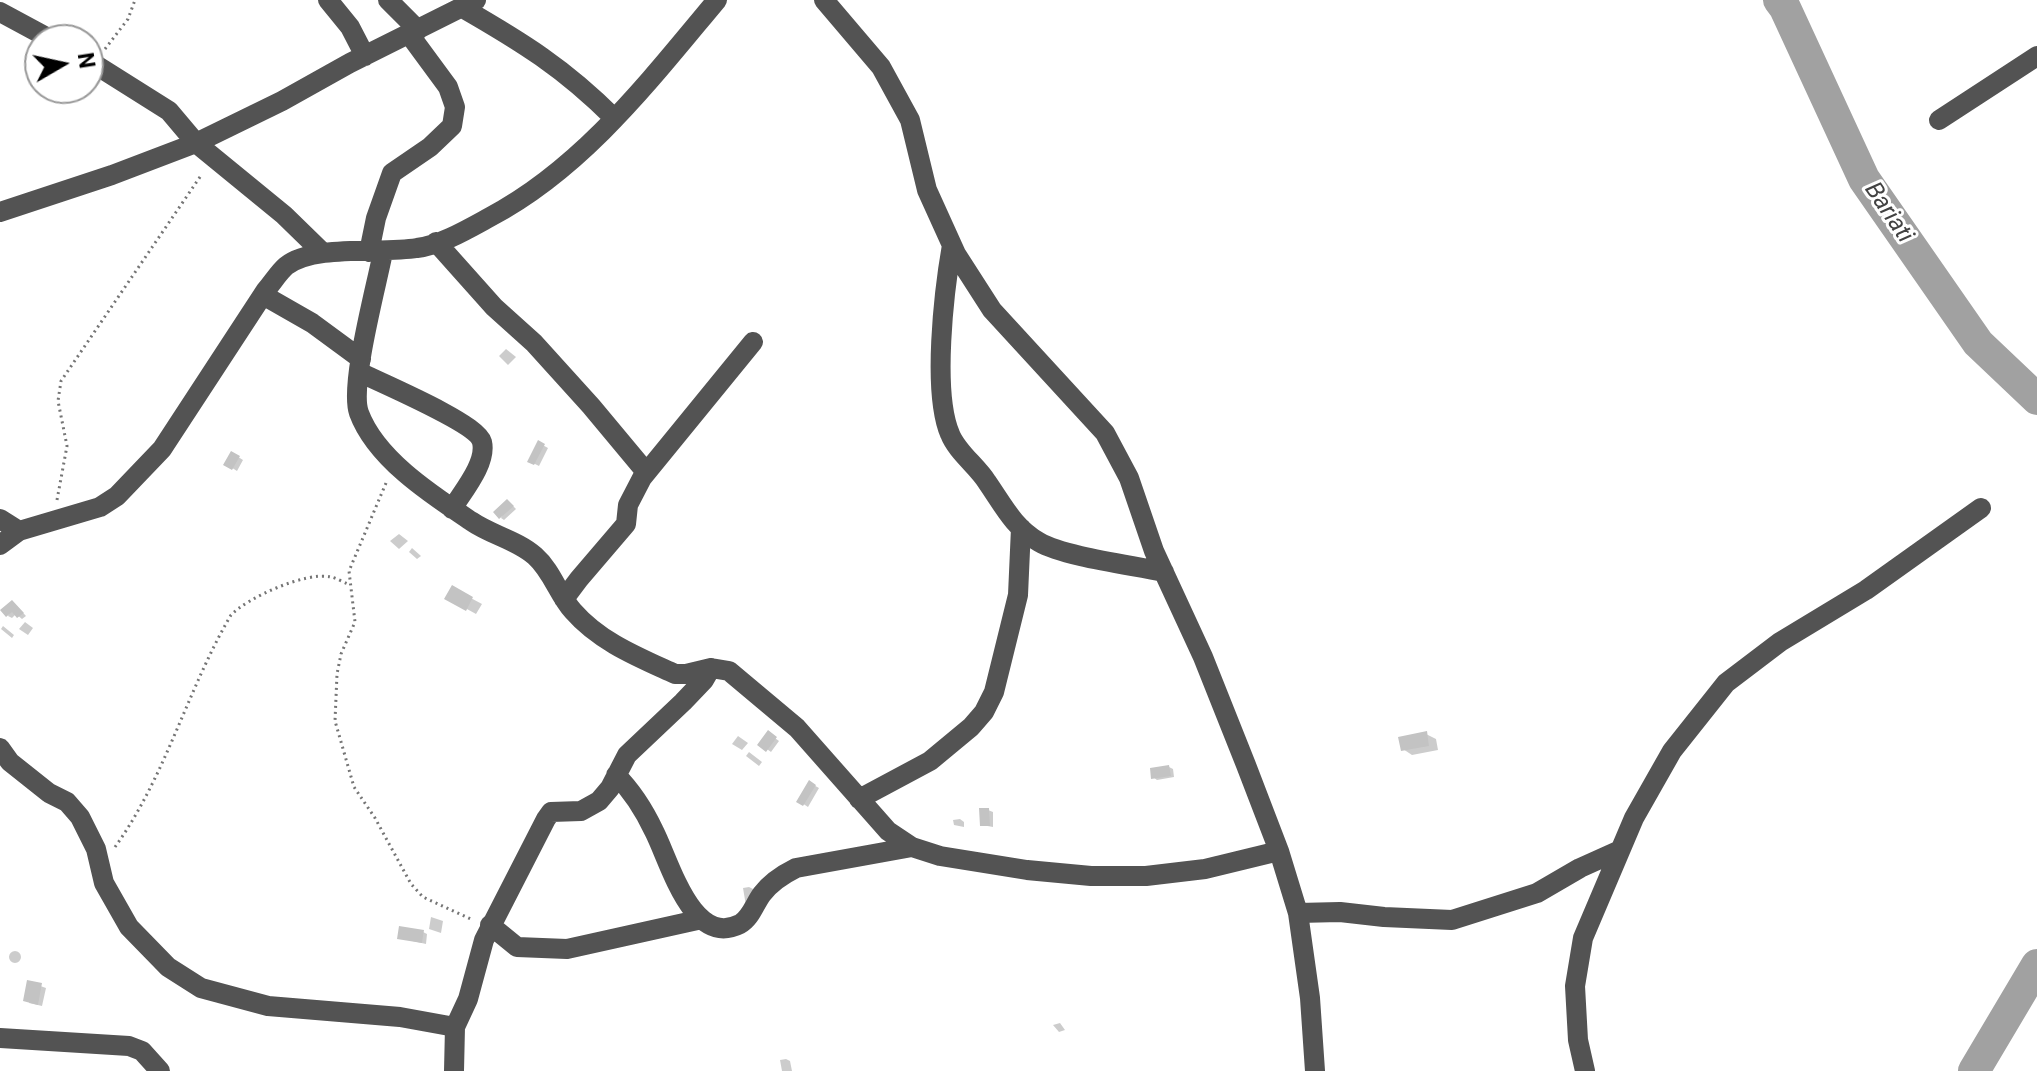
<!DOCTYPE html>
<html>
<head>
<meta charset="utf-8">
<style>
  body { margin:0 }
  #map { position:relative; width:2037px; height:1071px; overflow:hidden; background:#fff; font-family:Roboto,sans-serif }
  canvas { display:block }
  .north { position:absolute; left:24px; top:24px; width:80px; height:80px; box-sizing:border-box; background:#fff; border:2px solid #999; border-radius:50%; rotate:81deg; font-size:22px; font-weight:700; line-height:32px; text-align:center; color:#000 }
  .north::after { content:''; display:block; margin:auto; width:28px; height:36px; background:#000; clip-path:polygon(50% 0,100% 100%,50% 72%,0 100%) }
</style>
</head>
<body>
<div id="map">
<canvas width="2037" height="1071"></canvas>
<div class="north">N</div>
</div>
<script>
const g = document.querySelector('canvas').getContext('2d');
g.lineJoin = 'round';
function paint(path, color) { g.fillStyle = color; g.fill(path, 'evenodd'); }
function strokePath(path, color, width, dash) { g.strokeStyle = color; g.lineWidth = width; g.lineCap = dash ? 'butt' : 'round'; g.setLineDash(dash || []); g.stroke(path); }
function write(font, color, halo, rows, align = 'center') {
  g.font = font + ' Roboto,sans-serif'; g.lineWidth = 6; g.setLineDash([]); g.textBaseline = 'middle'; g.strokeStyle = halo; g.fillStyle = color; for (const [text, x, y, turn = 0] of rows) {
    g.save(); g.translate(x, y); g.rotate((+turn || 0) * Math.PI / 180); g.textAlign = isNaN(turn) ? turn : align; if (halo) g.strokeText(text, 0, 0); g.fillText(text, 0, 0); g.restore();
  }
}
const shadow = new Path2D(`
  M506 349 516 357 508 365 499 356Z
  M539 443 548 448 539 466 529 461Z
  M232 453 243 460 237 471 226 464Z
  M508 501 516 509 504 520 501 518Z
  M399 534 408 541 399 549 390 541Z
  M412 548 421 556 417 559 409 552Z
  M452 588 482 604 476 614 447 598Z
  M13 602 26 616 22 619 16 614 12 618 8 616Z
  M25 622 33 628 28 635 19 629Z
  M3 626 14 635 12 638 1 629Z
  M768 733 779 741 771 752 760 744Z
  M1426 734 1436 739 1438 750 1412 755 1403 749Z
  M738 736 748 743 742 750 732 744Z
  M749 752 762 762 759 766 746 756Z
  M1169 767 1173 769 1174 777 1157 780 1153 777Z
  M810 783 819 788 808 807 799 801Z
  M988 810 993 812V827L982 825Z
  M960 819 964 822V827L954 825 953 820Z
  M749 887 753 889 757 907 746 906 743 888Z
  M431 917 443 921 441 933 429 929Z
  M423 932 427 934 426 944 399 938Z
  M9 957a6 6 0 1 1 12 0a6 6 0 1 1-12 0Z
  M29 982 46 988 42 1006 29 1003Z
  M1060 1023 1065 1030 1059 1032 1053 1025Z
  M786 1059 790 1061 792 1071H782L780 1060Z`);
const river = new Path2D(`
  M1779 0 1785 8 1864 179 1978 343 2037 399
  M1974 1071 2037 965`);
const building = new Path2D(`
  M538 440 545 444 534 465 527 462Z
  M231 451 240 456 232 470 223 465Z
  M507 499 514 506 499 519 493 512Z
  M452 585 473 597 466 611 444 599Z
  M12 600 24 613 17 618 12 612 6 617 0 610Z
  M768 730 777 737 766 752 757 745Z
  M1427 731 1429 746 1401 751 1398 737Z
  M1169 765 1171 776 1151 779 1150 768Z
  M809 780 816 785 803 806 796 802Z
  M979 808H989L990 826H980Z
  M399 926 424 930 422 943 397 939Z
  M27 980 42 983 38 1005 23 1001Z`);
const path = new Path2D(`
  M105 49 128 19 135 0
  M386 483 349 571 355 622 341 654 337 674 335 721 354 787 375 818 411 884 423 897 473 920
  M57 500 67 446 58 401 61 381 202 174
  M115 847C166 776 187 690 231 615 247 598 306 571 331 577 336 578 343 582 348 584`);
const minor = new Path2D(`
  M328 0 350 27 365 56
  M388 0 418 30
  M824 0 881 67 910 120 927 190 956 254 992 310 1105 433 1129 478 1154 551 1203 657 1246 765 1279 851 1298 913 1310 998 1315 1071
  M461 7C522 42 564 68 614 118
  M0 12 52 40
  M88 60 169 111 196 143 284 215 323 253
  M1939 120 2037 56
  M0 212 112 175 196 143 282 101 350 63 476 0
  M436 242 494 307 534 343 591 406 646 472
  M952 245C944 291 932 392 950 434 957 452 977 466 987 482 1003 505 1014 528 1039 542 1065 557 1132 565 1164 572
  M369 252 376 218 392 173 430 147 452 126 455 107 448 87 409 34
  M383 252C377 284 349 386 359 413 376 459 432 495 471 521 491 535 517 540 535 556 552 571 558 594 573 611 600 642 638 657 675 674H686L711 668 729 671 797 728 888 831 912 847 940 856 1027 870 1091 876H1146L1205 869 1279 851
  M263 295 312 323 361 359
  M359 372C381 383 477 423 482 442 487 463 463 491 452 509
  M0 519 19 531
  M0 545 19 531 100 507 117 496 162 449 266 290C273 282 279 272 286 266 314 244 381 254 417 248 441 245 468 229 490 217 583 168 650 80 717 0
  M564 599 579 579 626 524 628 505 642 478 753 342
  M0 748 10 762 49 793 67 802 80 817 96 849 104 883 129 927 168 967 201 988 268 1006 400 1017 455 1027
  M616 775C631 790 645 812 654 831 670 862 692 948 740 924 751 918 755 903 762 894 771 882 782 875 796 868L912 847
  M859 799 930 761 971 727 984 712 994 692 1018 595 1021 528
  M1298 913 1340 912 1384 917 1452 920 1537 893 1580 868 1620 850
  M490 925 517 947 567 949 702 919
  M0 1038 129 1046 142 1051 160 1071
  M454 1071 455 1027 468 999 484 940 546 819 551 812 581 811 599 801 610 788 627 755 683 702 704 680 711 668
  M1585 1071 1578 1040 1575 986 1583 938 1634 818 1672 751 1726 683 1780 642 1866 590 1981 508`);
const waterNames = [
  ["Bariati",1888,213,56]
];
paint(shadow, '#0003');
strokePath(river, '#a1a1a1', 32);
paint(building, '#c3c3c3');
strokePath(path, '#757575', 3, [2, 4]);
strokePath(minor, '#535353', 20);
write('italic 24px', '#424242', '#fff', waterNames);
</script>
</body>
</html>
